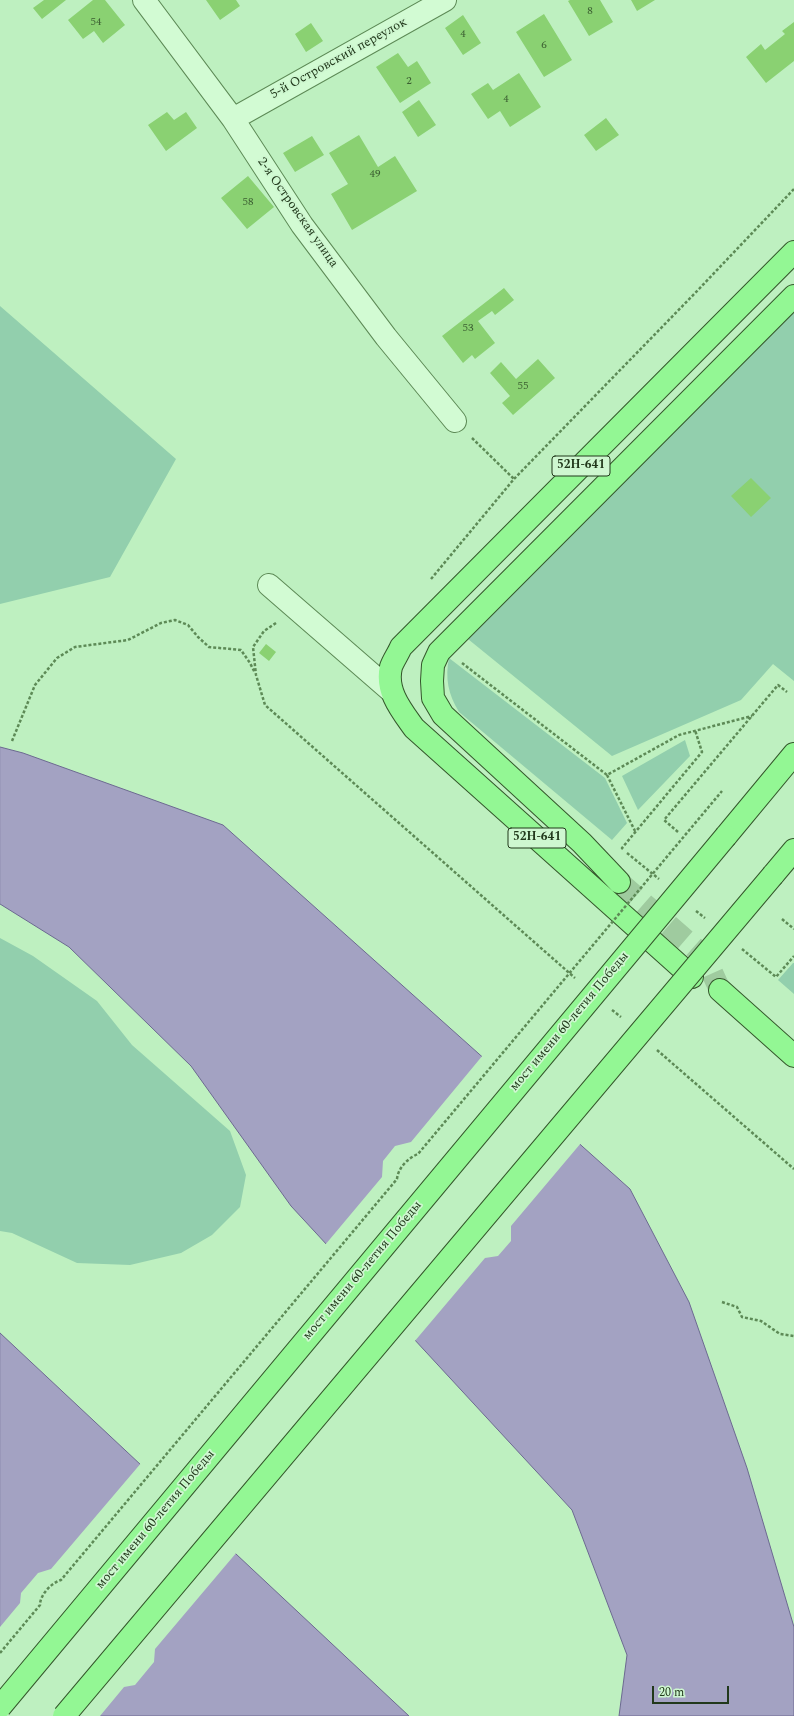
<!DOCTYPE html>
<html>
<head>
<meta charset="utf-8">
<style>
  body { margin:0 }
  #map { position:relative; width:794px; height:1716px; overflow:hidden; background:#bef0c0; font-family:Spectral,serif }
  canvas { display:block }
  .scale { position:absolute; left:652px; top:1686px; width:77px; height:18px; box-sizing:border-box; border:2px solid #21381b; border-top:0; padding-left:5px; font-size:12px; line-height:14px; white-space:nowrap; color:#21381b; -webkit-text-stroke:3px #cef7d0; paint-order:stroke }
</style>
</head>
<body>
<div id="map">
<canvas width="794" height="1716"></canvas>
<div class="scale">20 m</div>
</div>
<script>
const g = document.querySelector('canvas').getContext('2d');
g.lineJoin = 'round';
function paint(path, color) { g.fillStyle = color; g.fill(path, 'evenodd'); }
function strokePath(path, color, width, dash) { g.strokeStyle = color; g.lineWidth = width; g.lineCap = dash ? 'butt' : 'round'; g.setLineDash(dash || []); g.stroke(path); }
function write(font, color, halo, rows, align = 'center') {
  g.font = font + ' Spectral,serif'; g.lineWidth = 3.5; g.setLineDash([]); g.textBaseline = 'middle'; g.strokeStyle = halo; g.fillStyle = color; for (const [text, x, y, turn = 0] of rows) {
    g.save(); g.translate(x, y); g.rotate((+turn || 0) * Math.PI / 180); g.textAlign = isNaN(turn) ? turn : align; if (halo) g.strokeText(text, 0, 0); g.fillText(text, 0, 0); g.restore();
  }
}
const green = new Path2D(`
  M0 306 176 459 110 577 0 604Z
  M794 311V681L773 664 741 700 612 756 463 635Z
  M449 658 605 778 627 823 612 840 459 712C448 694 445 678 449 658Z
  M685 740 690 756 638 810 622 776Z
  M0 938 33 956 97 1001 132 1045 230 1131 246 1175 240 1207 212 1235 181 1253 130 1265 77 1263 12 1233 0 1231Z
  M793 963H794V994L778 980Z`);
const water = new Path2D(`
  M0 747 23 753 223 825 630 1189 689 1302 747 1468 794 1627V1716H619L627 1655 572 1510 291 1206 191 1066 69 947 0 904Z
  M0 1333 409 1716H0Z`);
const pier = new Path2D(`
  M483 1055 581 1143 511 1226V1241L498 1256 485 1258 414 1342 325 1245 382 1177 383 1161 395 1146 411 1142Z
  M142 1462 237 1552 155 1649 154 1662 135 1685 124 1687 100 1716H0V1627L20 1603 21 1593 38 1573 51 1569Z`);
const building = new Path2D(`
  M44 0H66L42 19 33 8Z
  M93 0H105L125 25 103 43 94 31 83 39 68 20Z
  M206 0H236L240 6 220 20Z
  M570 0H600L613 22 589 36 568 1Z
  M631 0H655L637 11Z
  M544 14 572 60 544 77 516 32Z
  M463 15 481 43 463 55 445 28Z
  M794 22V61L766 83 746 57 761 44 765 50 785 34 782 31Z
  M311 23 323 41 306 52 295 34Z
  M398 53 408 67 417 61 431 83 400 103 376 67Z
  M519 73 541 107 510 127 500 111 488 119 471 94 488 83 493 90Z
  M419 100 436 125 418 137 402 112Z
  M167 112 174 120 186 112 197 128 166 151 148 125Z
  M606 118 619 135 596 151 584 135Z
  M359 135 378 167 395 156 417 191 352 230 331 194 348 184 329 153Z
  M312 136 324 155 295 172 283 153Z
  M248 176 274 207 247 229 221 198Z
  M504 288 514 300 495 315 492 311 478 321 495 343 475 359 472 355 463 363 442 336Z
  M538 359 555 378 513 415 502 403 510 396 490 373 501 362 516 379Z
  M751 478 771 498 751 517 731 496Z
  M266 644 276 652 269 661 259 653Z`);
const majorTunnel = new Path2D(`
  M619 882 705 957 720 990`);
const path = new Path2D(`
  M472 438 514 479
  M431 579 514 479 699 289 794 189
  M276 623 264 631 253 647 256 675 265 705 575 978
  M462 663 607 775 679 735 752 716
  M12 741 35 685 57 658 75 647 128 640 161 623 175 620 188 625 198 637 209 647 241 650 250 663 255 673
  M607 775 635 831
  M678 832 664 820 778 685 787 692
  M623 849 622 848 702 752 695 730
  M627 853 659 879
  M696 911 705 918
  M782 919 794 929
  M742 949 776 977 794 956
  M612 1010 621 1017
  M657 1050 794 1169
  M722 1302 737 1307 742 1317 761 1321 780 1334 794 1336`);
const minor = new Path2D(`
  M144 0 233 119 302 225 386 337 455 421
  M233 119 445 0
  M269 585 391 691`);
const major = new Path2D(`
  M726 836 794 754
  M773 875 794 850
  M619 882 582 843 443 715 433 698 432 681 433 665 439 652 794 296
  M692 977 414 728C402 711 385 691 391 667 393 661 398 654 401 647L794 252
  M720 990 794 1056`);
const pathBridge = new Path2D(`
  M0 1653 40 1605C40 1595 51 1583 61 1580L397 1179C398 1168 408 1158 418 1154L722 791`);
const majorBridge = new Path2D(`
  M0 1707 726 836
  M64 1716 773 875`);
const numberNames = [
  ["8",590,12],
  ["54",96,23],
  ["4",463,35],
  ["6",544,46],
  ["2",409,82],
  ["4",506,100],
  ["49",375,175],
  ["58",248,203],
  ["53",468,329],
  ["55",523,387]
];
const shields = [
  [581,466,58],
  [537,838,58]
];
const shieldNames = [
  ["52Н-641",581,466],
  ["52Н-641",537,838]
];
const streetNames = [
  ["5-й Островский переулок",339,59,-29],
  ["2-я Островская улица",297,213,55],
  ["мост имени 60-летия Победы",570,1022,-50],
  ["мост имени 60-летия Победы",363,1271,-50],
  ["мост имени 60-летия Победы",156,1520,-50]
];
paint(green, '#92cfad');
paint(water, '#a3a2c2');
strokePath(water, '#6c6990', 1);
paint(pier, '#bef0c0');
paint(building, '#8ad172');
strokePath(majorTunnel, '#9fcb9f', 22, [22, 11]);
strokePath(minor, '#5d8a56', 24);
strokePath(major, '#34572b', 24);
strokePath(path, '#5d8a56', 2.5, [3, 2]);
strokePath(minor, '#d2fbd3', 22);
strokePath(major, '#93f794', 22);
strokePath(majorBridge, '#34572b', 24, []);
strokePath(pathBridge, '#5d8a56', 2.5, [3, 2]);
strokePath(majorBridge, '#93f794', 22);
write('11px', '#3b5e31', null, numberNames);
for (const [x, y, w] of shields) { const box = new Path2D(); box.roundRect(x - w / 2, y - 10, w, 20, 3); g.fillStyle = '#cef7d0'; g.fill(box); strokePath(box, '#21381b', 1); }
write('bold 12px', '#21381b', null, shieldNames);
write('13px', '#21381b', '#cef7d0', streetNames);
</script>
</body>
</html>
